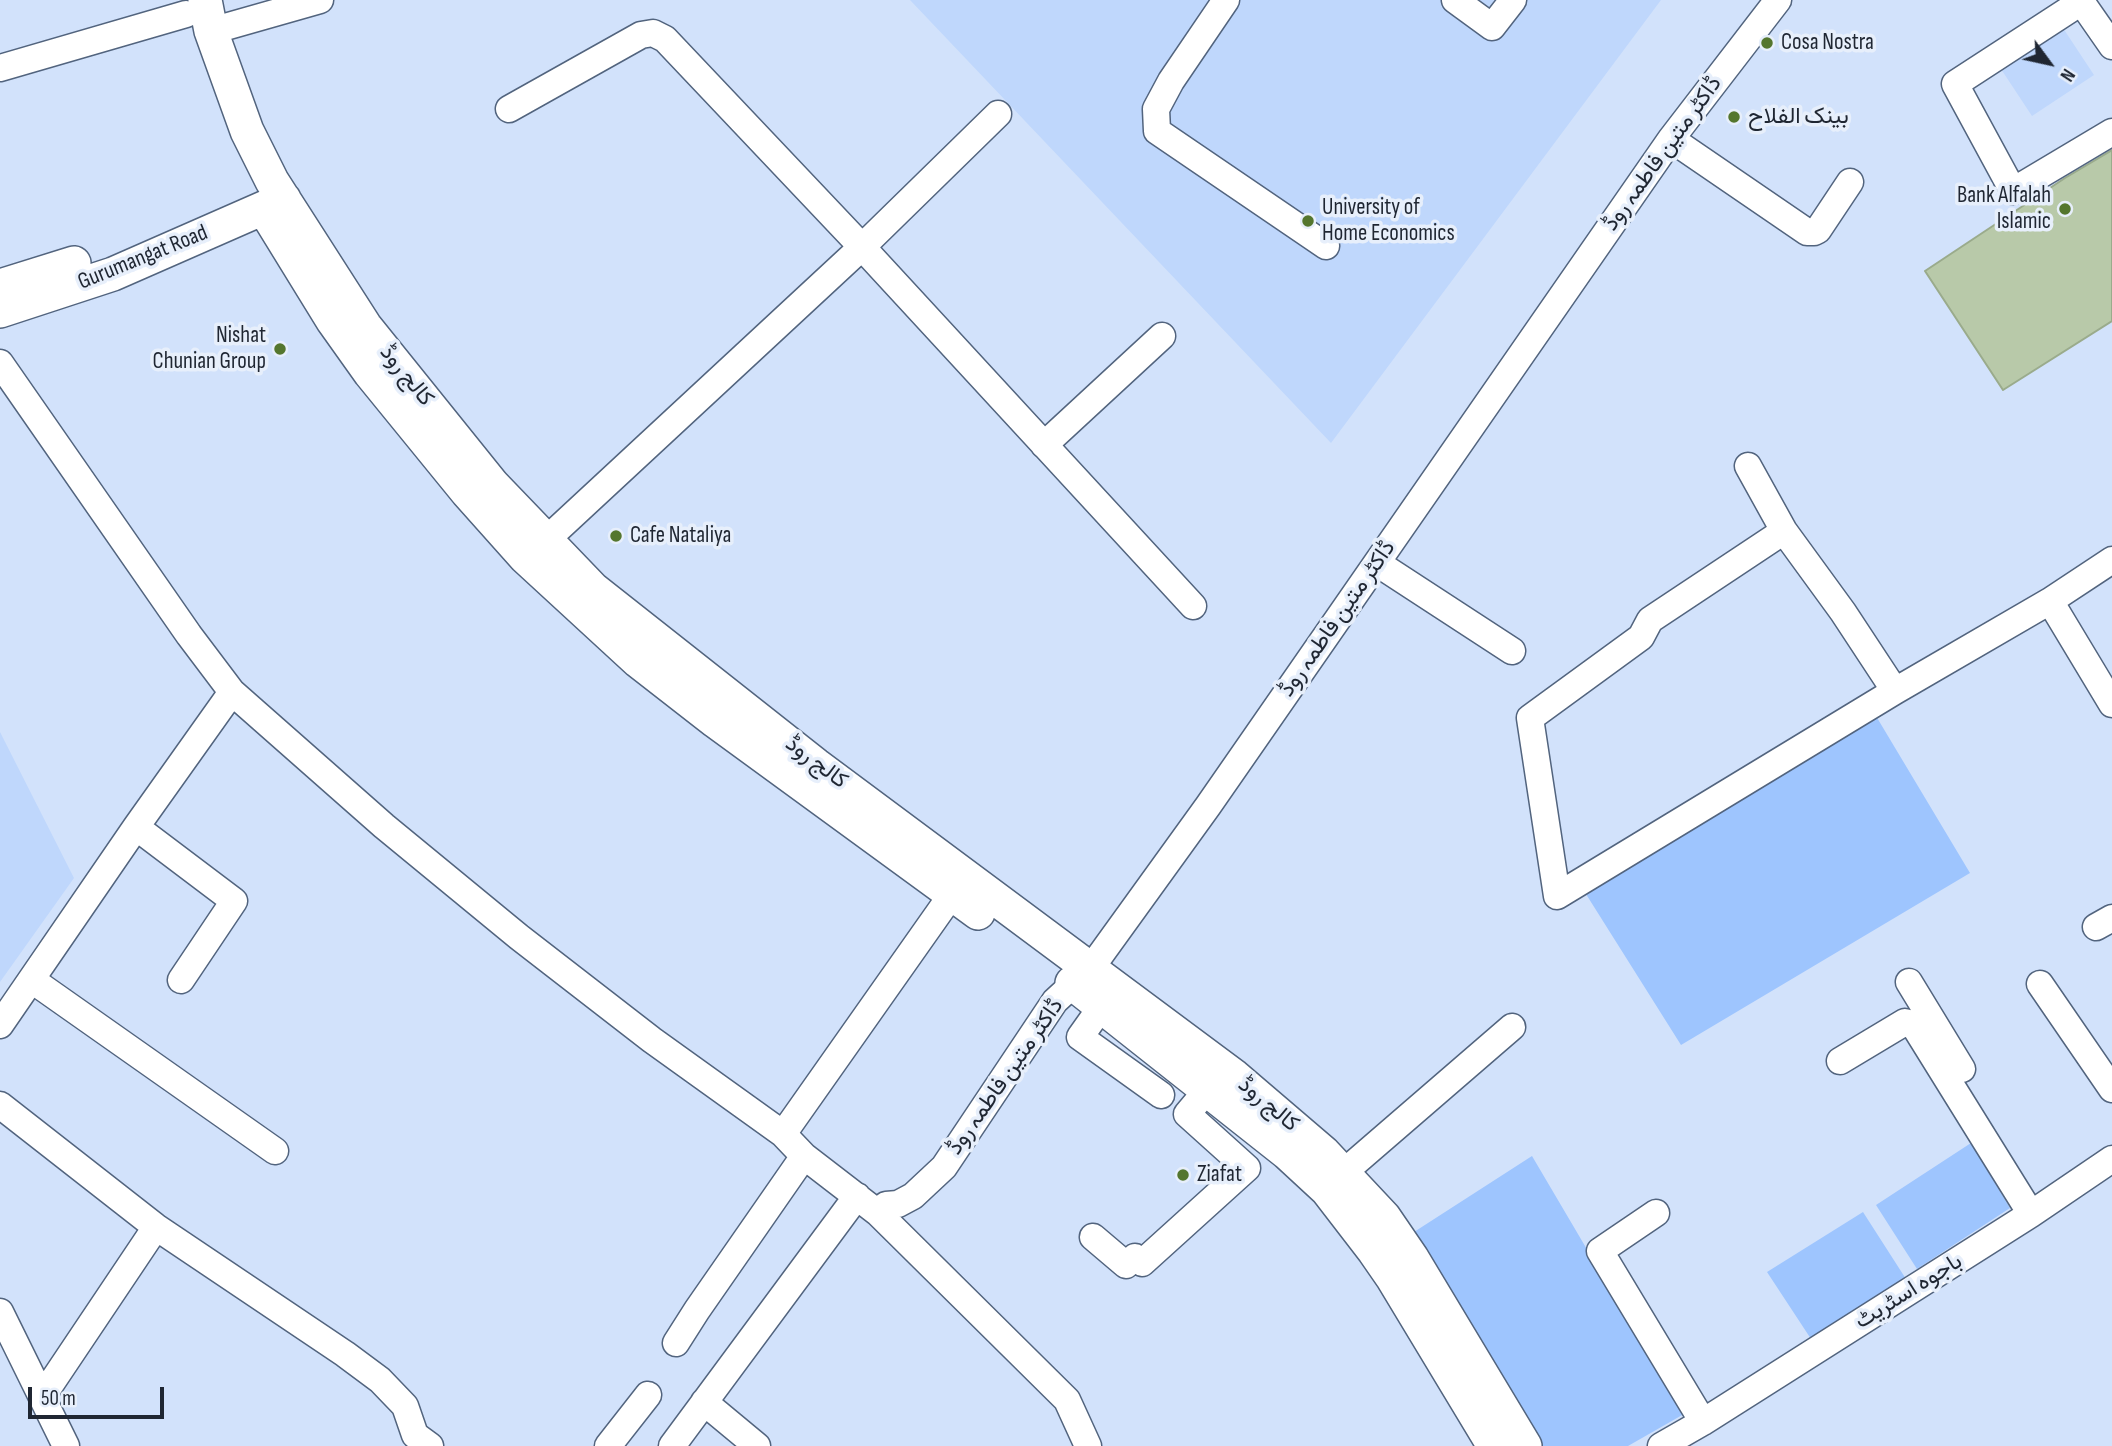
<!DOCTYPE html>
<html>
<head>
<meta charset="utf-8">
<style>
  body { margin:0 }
  #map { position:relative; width:2112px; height:1446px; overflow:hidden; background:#d2e2fb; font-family:"Sofia Sans Condensed",sans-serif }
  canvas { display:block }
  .north { position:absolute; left:2014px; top:28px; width:70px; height:70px; -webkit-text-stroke:5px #e7effb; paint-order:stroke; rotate:123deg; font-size:19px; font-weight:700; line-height:28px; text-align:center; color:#1f2632 }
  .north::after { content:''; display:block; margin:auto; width:24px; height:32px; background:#1f2632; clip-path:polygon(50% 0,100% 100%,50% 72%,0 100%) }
  .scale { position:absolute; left:28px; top:1387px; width:136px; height:32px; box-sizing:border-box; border:4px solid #1f2632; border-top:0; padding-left:9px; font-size:21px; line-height:24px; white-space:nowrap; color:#1f2632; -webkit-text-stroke:5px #e7effb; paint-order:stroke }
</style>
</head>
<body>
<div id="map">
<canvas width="2112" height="1446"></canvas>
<div class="north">N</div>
<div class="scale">50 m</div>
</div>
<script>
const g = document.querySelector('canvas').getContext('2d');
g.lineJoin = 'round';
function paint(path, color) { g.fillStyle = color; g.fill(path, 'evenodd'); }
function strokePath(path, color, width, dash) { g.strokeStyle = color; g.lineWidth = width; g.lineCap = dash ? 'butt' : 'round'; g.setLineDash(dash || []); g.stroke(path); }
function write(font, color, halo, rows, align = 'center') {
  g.font = font + ' "Sofia Sans Condensed",Vazirmatn,sans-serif'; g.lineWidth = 7; g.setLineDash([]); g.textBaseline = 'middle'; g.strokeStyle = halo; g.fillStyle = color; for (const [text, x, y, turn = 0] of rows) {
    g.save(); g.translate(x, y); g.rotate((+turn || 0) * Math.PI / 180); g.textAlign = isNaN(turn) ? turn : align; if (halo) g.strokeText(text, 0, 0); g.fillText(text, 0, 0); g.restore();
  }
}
const built = new Path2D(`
  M910 0H1661L1331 443Z
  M2059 22 2094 75 2032 116 1997 63Z
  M0 732 74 878 0 982Z`);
const green = new Path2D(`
  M1873 711 1970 873 1681 1045 1579 883Z
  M1971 1143 2010 1208 1917 1269 1876 1205Z
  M1532 1156 1684 1414 1628 1446H1542L1414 1232Z
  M1863 1212 1906 1279 1813 1342 1767 1272Z`);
const building = new Path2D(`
  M2112 150V321L2003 390 1925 271 2065 178Z`);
const minor = new Path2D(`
  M1226 0 1171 81 1156 109 1157 131 1326 246
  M1455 0 1492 27 1513 0
  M2080 0 2112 46
  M2081 2 1955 84 2013 191 2112 132
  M211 31 320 0
  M0 68 186 14
  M509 109 641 35 653 33 665 39 862 247 1193 606
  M1671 139 1807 232H1814L1818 230 1850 182
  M0 363 189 635 232 692 384 826 519 937 652 1040 783 1134 804 1156 878 1213 1067 1400 1088 1446
  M1044 445 1162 336
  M1748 466 1784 531 1843 612 1895 691
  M1784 531 1650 620 1641 637 1530 718 1557 896 1895 691 2050 601
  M545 541 862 247 998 114
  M2112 560 2050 601 2112 704
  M1377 563 1512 651
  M136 827 234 901 181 980
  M2096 927 2112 918
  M32 980 275 1151
  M1909 982 1962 1069
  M2040 984 2112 1089
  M1102 1006 1080 1037 1161 1095
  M0 1025 136 827 232 692
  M1840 1061 1905 1022 1913 1024 2031 1214
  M0 1105 156 1227 345 1354 380 1380 405 1406 415 1435 430 1446
  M783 1134 962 880
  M1343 1173 1512 1027
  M878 1213 886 1205 898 1204 913 1196 944 1167 1055 1001 1091 968 1208 806 1671 139 1778 0
  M1656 1213 1600 1251 1703 1422
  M1093 1237 1126 1265 1135 1257 1142 1263 1247 1168 1187 1114 1208 1089
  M0 1312 66 1446
  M676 1343 697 1310 804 1156
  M42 1397 156 1227
  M704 1402 757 1446
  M608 1446 648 1395
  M672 1446 857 1196
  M1661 1446 1703 1422 2031 1214 2112 1159`);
const major = new Path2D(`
  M205 0 211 31 247 131 272 181 365 326 493 485 593 589 816 765 1234 1076 1324 1153 1384 1217 1412 1258 1525 1446
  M269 217 333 321 370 373 467 492 525 557 638 661 715 721 978 913
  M0 286 74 263
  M0 311 113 274 284 199
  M1072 983 1287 1153 1327 1190 1374 1251 1392 1277 1494 1446`);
const markers = [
  [1767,43,7,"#54762e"],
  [1734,117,7,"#54762e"],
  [2065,209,7,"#54762e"],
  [1308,221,7,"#54762e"],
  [280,349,7,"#54762e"],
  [616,536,7,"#54762e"],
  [1183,1175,7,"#54762e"]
];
const poiNames = [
  ["Cosa Nostra",1781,43],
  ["بینک الفلاح",1748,117],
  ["Bank Alfalah",2051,196,"right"],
  ["Islamic",2051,222,"right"],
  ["University of",1322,208],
  ["Home Economics",1322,234],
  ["Nishat",266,336,"right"],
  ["Chunian Group",266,362,"right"],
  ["Cafe Nataliya",630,536],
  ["Ziafat",1197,1175]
];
const streetNames = [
  ["ڈاکٹر متین فاطمہ روڈ",1663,154,-54],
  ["Gurumangat Road",143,258,-22],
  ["کالج روڈ",406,376,51],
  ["ڈاکٹر متین فاطمہ روڈ",1338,619,-55],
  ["کالج روڈ",816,763,37],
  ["ڈاکٹر متین فاطمہ روڈ",1006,1077,-55],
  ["کالج روڈ",1268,1105,40],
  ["باجوہ اسٹریٹ",1909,1292,-32]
];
paint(built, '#bfd7fc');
paint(green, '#9ec5fe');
paint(building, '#b8c9a9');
strokePath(building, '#9aab8c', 2);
strokePath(minor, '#52647e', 29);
strokePath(major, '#52647e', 36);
strokePath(minor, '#fff', 26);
strokePath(major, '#fff', 33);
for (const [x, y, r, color] of markers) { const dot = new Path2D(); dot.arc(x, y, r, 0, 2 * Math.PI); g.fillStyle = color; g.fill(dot); strokePath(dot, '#e7effb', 2.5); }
write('23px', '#1f2632', '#e7effb', poiNames, 'left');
write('23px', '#1f2632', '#e7effb', streetNames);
</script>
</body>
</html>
